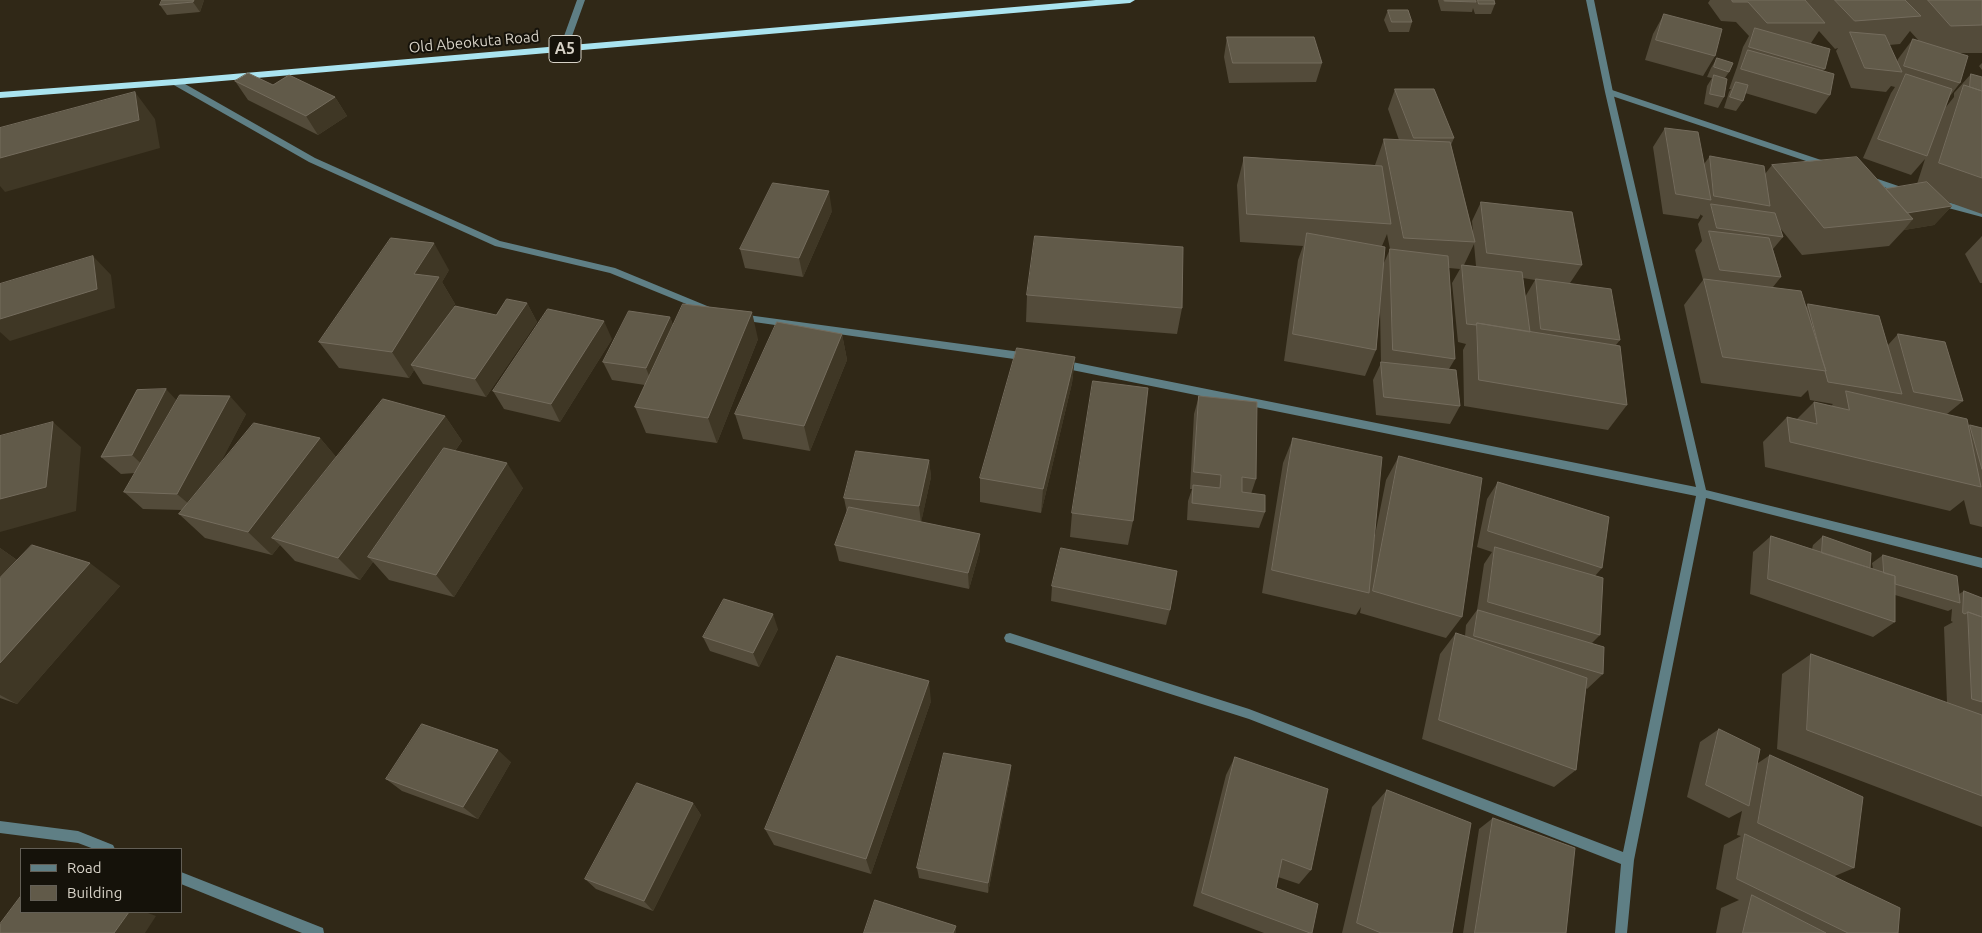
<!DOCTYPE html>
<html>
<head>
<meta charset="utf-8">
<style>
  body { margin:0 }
  #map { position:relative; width:1982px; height:933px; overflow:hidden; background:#302817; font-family:Ubuntu,sans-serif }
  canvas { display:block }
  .legend { position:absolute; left:20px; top:848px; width:162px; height:65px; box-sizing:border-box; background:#15120a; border:1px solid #635f56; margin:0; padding:6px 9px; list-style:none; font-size:15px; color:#d7d2c7 }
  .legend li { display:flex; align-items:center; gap:10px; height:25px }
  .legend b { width:25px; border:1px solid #635f56 }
</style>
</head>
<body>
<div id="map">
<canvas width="1982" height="933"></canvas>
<ul class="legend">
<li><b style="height:6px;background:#5f7f85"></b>Road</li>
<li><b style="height:14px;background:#615a49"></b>Building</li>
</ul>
</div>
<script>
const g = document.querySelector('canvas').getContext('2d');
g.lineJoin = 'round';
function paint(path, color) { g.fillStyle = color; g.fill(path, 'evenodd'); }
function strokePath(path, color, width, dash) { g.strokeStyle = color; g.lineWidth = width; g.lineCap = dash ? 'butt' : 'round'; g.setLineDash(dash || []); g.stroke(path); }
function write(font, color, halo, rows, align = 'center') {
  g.font = font + ' Ubuntu,sans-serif'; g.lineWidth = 4; g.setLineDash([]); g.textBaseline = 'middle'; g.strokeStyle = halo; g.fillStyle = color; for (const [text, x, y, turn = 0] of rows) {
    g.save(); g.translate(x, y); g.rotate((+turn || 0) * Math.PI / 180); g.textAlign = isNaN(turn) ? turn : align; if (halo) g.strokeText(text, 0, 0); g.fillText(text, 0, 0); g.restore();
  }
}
const service = new Path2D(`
  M1606 90H1612L1830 163 1831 165 1830 167H1824L1606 94Z
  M1869 176 1910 190 1911 192 1907 195 1866 181V177Z
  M1940 200 1982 211V217L1937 205 1936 203Z`);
const minor = new Path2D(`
  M577 0H585L567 50 566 52H560L559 50Z
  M1586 0H1594L1613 92 1706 490 1982 558V568L1706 498 1634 860 1627 933H1615L1621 864 1249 719 1010 643 1006 642 1004 638 1006 634 1010 633 1249 709 1623 852 1696 496 1062 368 1057 364 1062 360 1696 487 1605 92Z
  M172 80H178L315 158 500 241 615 268 712 308 714 310 709 313 706 312 610 273 495 246 309 162 172 84Z
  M740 314 1028 353 1033 357 1028 361 740 320 735 317Z
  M0 821 78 831 113 845 115 849H94L78 843 0 833Z
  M181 872 323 928 324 933H302L181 884Z`);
const trunk = new Path2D(`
  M1096 0H1135L1130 3 175 85 0 98V92L175 79Z`);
const wall = new Path2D(`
  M204 0 200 12 167 15 160 5Z
  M1438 0H1494L1495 4 1491 14H1475L1473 8 1472 12 1441 11 1438 1Z
  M1710 0H1982V53H1959L1960 83 1950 96 1946 107 1954 97V93L1971 74 1982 77V214L1948 202 1952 206 1934 225 1904 230 1889 246 1802 255 1780 228 1783 237 1773 249 1781 277 1773 287 1806 307 1808 304 1888 345 1898 334 1963 401 1947 414 1969 426 1970 425 1982 428V527L1970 524 1964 500 1950 511 1765 467 1763 442 1787 417 1797 419 1814 402 1831 406 1833 404 1810 400 1808 390 1801 397 1701 383 1684 305 1703 280 1695 250 1702 241 1698 224 1703 216 1701 215V214L1698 219 1663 214 1653 147 1665 128 1704 164 1710 156 1765 174 1772 165 1886 189 1917 184 1925 159 1911 175 1863 158 1891 93 1895 87 1891 86 1886 92 1851 88 1836 51 1838 48 1835 49 1819 31 1811 43H1808L1825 69 1823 71 1830 95 1816 114 1745 93 1743 101 1736 111 1724 108 1729 92 1731 89H1729L1737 67 1743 47 1749 36 1736 22 1721 21 1708 3ZM1910 31 1919 41 1913 39 1898 59 1897 62 1889 45 1900 44Z
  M1388 10 1412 22 1409 32H1389L1384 20Z
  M1664 14 1715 56 1703 76 1645 60 1653 34Z
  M1227 37 1322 63 1316 82 1229 83 1224 57Z
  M1717 58 1729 72 1725 78 1724 97 1718 108 1704 104 1707 86 1712 78 1707 77 1711 68Z
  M1982 63V70L1979 66Z
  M235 81 273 85 335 97 347 116 318 135 248 100Z
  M1395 89 1454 138 1451 145 1473 233 1472 221 1481 202 1582 265 1570 283 1620 340 1616 345 1627 405 1608 430 1464 406 1463 350 1466 344 1458 342 1452 283 1460 269 1449 268 1455 359 1449 369 1460 406 1450 424 1376 415 1373 380 1381 363 1380 309 1376 350 1365 376 1284 361 1298 260 1303 246 1240 242 1237 185 1244 157 1375 165 1384 139 1399 140 1388 109ZM1387 234 1390 249 1383 265 1382 246ZM1474 244 1476 266 1464 265ZM1523 278 1535 280 1525 297Z
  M832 211 803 277 745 268 740 249Z
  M1982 236V283H1980L1965 254Z
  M449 270 442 282 455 304 443 322 496 315 527 303 537 322 486 397 423 384 414 370 409 378 339 368 319 342Z
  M1027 295 1182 308 1177 334 1026 322Z
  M670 317 673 325 758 339 717 443 646 433 635 407 645 385 612 380 603 362Z
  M842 334 847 360 810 451 743 439 735 414Z
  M612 339 560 422 504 409 493 391Z
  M1075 357 1072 383 1041 513 980 502V478Z
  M1199 396 1256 479 1251 494 1265 512 1259 528 1187 520 1188 501 1192 489H1190L1194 414Z
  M177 400 246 414 219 465 320 438 336 457 445 416 462 441 455 451 523 488 454 597 389 580 373 562 360 580 295 561 280 545 272 555 205 538 179 514 182 510 143 509 124 492 135 473 121 474 101 457Z
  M1293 438 1374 540 1386 480 1399 456 1462 617 1446 638 1360 613 1361 607 1356 615 1262 593 1283 463Z
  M929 460 931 477 921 522 980 534V550L969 589 839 561 835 545 847 513 844 498Z
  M1498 482 1602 568 1595 576 1600 635 1592 643 1603 674 1587 689 1586 688 1576 770 1554 787 1422 739 1440 654 1456 633 1465 636 1466 625 1477 610 1484 564 1492 552 1477 547 1487 499Z
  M1072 513 1133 521 1128 545 1070 537Z
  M1771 536 1812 549 1813 545 1823 536 1870 568 1873 569 1872 563 1883 555 1959 594 1964 591 1982 598V827L1777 749 1782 674 1811 654 1947 703 1944 627 1953 622 1951 621 1952 609 1948 611 1895 595V622L1873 637 1750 594 1753 552Z
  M0 548 17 560 120 586 17 704 0 698Z
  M1052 586 1170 610 1166 625 1051 601Z
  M778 629 759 667 710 651 703 637Z
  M931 701 871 874 774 845 765 829Z
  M1719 729 1758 763 1770 755 1854 868 1835 876 1898 933H1716L1721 908 1739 900 1716 889 1724 845 1741 836 1737 835 1742 811 1729 818 1687 797 1700 742Z
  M1235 757 1311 870 1299 884 1278 877 1276 888 1312 933H1264L1193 906 1226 775Z
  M511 762 478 819 402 791 386 779Z
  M1010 778 988 893 919 878 917 868Z
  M1387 790 1452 933H1342L1372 807Z
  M693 803 701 815 653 911 596 889 585 879Z
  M1493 818 1566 933H1463L1479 829Z`);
const shadedWall = new Path2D(`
  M194 0H204L200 12 193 2Z
  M135 92 155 119 160 148 5 192 0 186V158Z
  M335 97 347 116 318 135 306 116Z
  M829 191 832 211 803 277 799 258Z
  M1952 206 1934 225 1904 230 1913 219 1903 213Z
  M434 243 449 270 442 282 455 304 416 367 411 365 414 370 409 378 392 352 414 274Z
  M93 256 111 275 115 308 10 341 0 332V319Z
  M527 303 537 322 486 397 475 379Z
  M752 312 758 339 717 443 708 418Z
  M670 317 676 335 653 386 646 368Z
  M604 321 612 339 560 422 551 404Z
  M842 334 847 360 810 451 804 426Z
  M1075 357 1072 383 1041 513 1043 489Z
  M166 389 183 407 151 473 132 455Z
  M230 396 246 414 196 510 177 494Z
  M445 416 462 441 376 559 368 557 373 562 360 580 338 558Z
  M53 422 81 447 76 511 0 532V499Z
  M320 438 341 463 272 538 280 545 272 555 248 532Z
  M929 460 931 477 921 523 919 506Z
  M507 463 523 488 454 597 436 575Z
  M980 534V550L969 589 968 573Z
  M0 548 28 568 0 594Z
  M90 563 120 586 17 704 0 695V663Z
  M773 614 778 629 759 667 753 653Z
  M929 681 931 701 871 874 866 859Z
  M498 750 511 762 478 819 463 807Z
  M1011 765 1010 778 988 893V883Z
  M693 803 701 815 653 911 644 901Z
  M129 912H145L156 916 145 933H114Z
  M956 926V933H953Z`);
const building = new Path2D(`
  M162 0H194L193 2 160 5Z
  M1444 0H1475L1476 2 1445 1Z
  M1478 0H1494L1495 4H1479Z
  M1732 0H1805L1825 23H1767L1748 2H1733Z
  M1835 0H1905L1921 16 1855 21Z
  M1928 0H1982V25L1951 26Z
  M1388 10H1408L1412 22H1392Z
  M1664 14 1722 29 1715 56 1656 40Z
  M1755 28 1830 49 1825 69 1749 47Z
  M1850 32 1885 35 1902 72 1865 68Z
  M1227 37H1314L1322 63H1233Z
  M1913 39 1968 56 1960 83 1904 66Z
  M1748 50 1834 74 1830 95 1741 69Z
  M1717 58 1733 63 1729 72 1714 67Z
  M248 73 273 85 289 75 335 97 306 116 235 81Z
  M1906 74 1952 89 1927 156 1878 139Z
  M1971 74 1982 77V91L1970 87Z
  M1714 75 1727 79 1724 97 1710 94Z
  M1736 82 1748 85 1743 101 1730 97Z
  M1964 85 1982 91V178L1939 163Z
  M1395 89H1434L1454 138H1414Z
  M135 92 139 120 0 158V128Z
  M1665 128 1698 132 1711 200 1676 194Z
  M1384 139 1450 142 1475 242 1404 238Z
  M1710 156 1764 166 1770 206 1714 196Z
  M1244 157 1382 166 1391 224 1247 214Z
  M1857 157 1913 219 1824 228 1772 165Z
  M1927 182 1952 206 1907 213 1886 189Z
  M773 183 829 191 799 258 740 249Z
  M1481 202 1572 212 1582 265 1487 253Z
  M1711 204 1775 213 1783 237 1717 228Z
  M1709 231 1769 238 1781 277 1720 270Z
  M1307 233 1385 247 1376 350 1293 334Z
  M1035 236 1183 247 1182 308 1027 295Z
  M391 238 434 243 414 274 439 277 392 352 319 342Z
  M1390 249 1448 256 1455 359 1393 350Z
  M93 256 97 289 0 319V284Z
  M1462 265 1522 272 1530 332 1477 323 1476 325 1467 324Z
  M1536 279 1611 289 1620 340 1541 329Z
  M1704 279 1801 291 1826 371 1723 357Z
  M507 299 527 303 475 379 411 365 455 306 496 315Z
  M683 304 752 312 708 418 635 407Z
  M1808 304 1879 316 1902 394 1828 382 1825 371H1826L1822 359Z
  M548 309 604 321 551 404 493 391Z
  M629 311 670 317 646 368 603 362Z
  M777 322 842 334 804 426 735 414Z
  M1477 323 1620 346 1627 405 1479 380Z
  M1898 334 1945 342 1963 401 1914 392Z
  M1017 348 1075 357 1043 489 980 478Z
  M1381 362 1456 370 1460 406 1384 397Z
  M1093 381 1148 388 1133 521 1072 513Z
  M166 389 132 455 101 457 137 390Z
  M1846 391 1967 419 1981 487 1790 442 1787 417 1817 424 1814 402 1849 410Z
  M180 395 230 396 177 494 124 492Z
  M1199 396 1257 402 1256 479 1242 477V492L1265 495V512L1192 503 1193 485 1220 488 1221 475 1194 472Z
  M383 399 445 416 338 558 272 538Z
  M53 422 46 487 0 499V436Z
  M254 423 320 438 248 532 179 514Z
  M1970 425 1982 428V469Z
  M1293 438 1382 457 1369 593 1272 570Z
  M444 448 507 463 436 575 368 557Z
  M856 451 929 460 919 506 844 498Z
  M1399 456 1482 478 1462 617 1373 591Z
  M1498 482 1609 517 1602 568 1488 531Z
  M849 507 980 534 968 573 835 545Z
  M1771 536 1895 576V622L1768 579Z
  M1823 536 1871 553 1870 568 1822 553Z
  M32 545 90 563 0 663V578Z
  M1495 547 1603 578 1600 635 1488 602Z
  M1061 548 1177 571 1170 610 1052 586Z
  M1883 555 1957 576 1960 603 1895 584V576L1884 573Z
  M1964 591 1982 598V617L1968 612 1965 614 1963 613Z
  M724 599 773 614 753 653 703 637Z
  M1478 610 1604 647 1603 674 1474 636Z
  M1968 612 1982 617V702L1972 699Z
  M1456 633 1587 678 1576 770 1439 720Z
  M1811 654 1982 715V796L1807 730Z
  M837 656 929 681 866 859 765 829Z
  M422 724 498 750 463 807 386 779Z
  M1719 729 1760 749 1749 806 1706 785Z
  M944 753 1011 765 988 883 917 868Z
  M1770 755 1863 797 1854 868 1758 823Z
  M1235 757 1328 789 1311 870 1282 859 1276 888 1318 904 1312 933H1310L1202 893Z
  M637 783 693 803 644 901 585 879Z
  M1387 790 1471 823 1452 933H1381L1357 923Z
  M1493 818 1575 848 1566 933H1475Z
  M1745 834 1900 908 1898 933H1848L1737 879Z
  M1752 895 1826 933H1743Z
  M21 896V912H129L114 933H0V924Z
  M875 900 956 926 953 933H864Z`);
const farStreetnames = [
  ["Old Abeokuta Road",474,42,-5]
];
const shields = [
  [565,49,32]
];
const shieldNames = [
  ["A5",565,49]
];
paint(service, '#5f7f85');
paint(minor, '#5f7f85');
paint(trunk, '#aae4f0');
paint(wall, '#534b3a');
paint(shadedWall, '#3f3725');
paint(building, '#615a49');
strokePath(building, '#746c5d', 1);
write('15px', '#d7d2c7', '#15120a', farStreetnames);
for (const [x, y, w] of shields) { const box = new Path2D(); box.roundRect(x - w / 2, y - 13.5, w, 27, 4); g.fillStyle = '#15120a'; g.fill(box); strokePath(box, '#d7d2c7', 1); }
write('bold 16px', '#d7d2c7', null, shieldNames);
</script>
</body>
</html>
